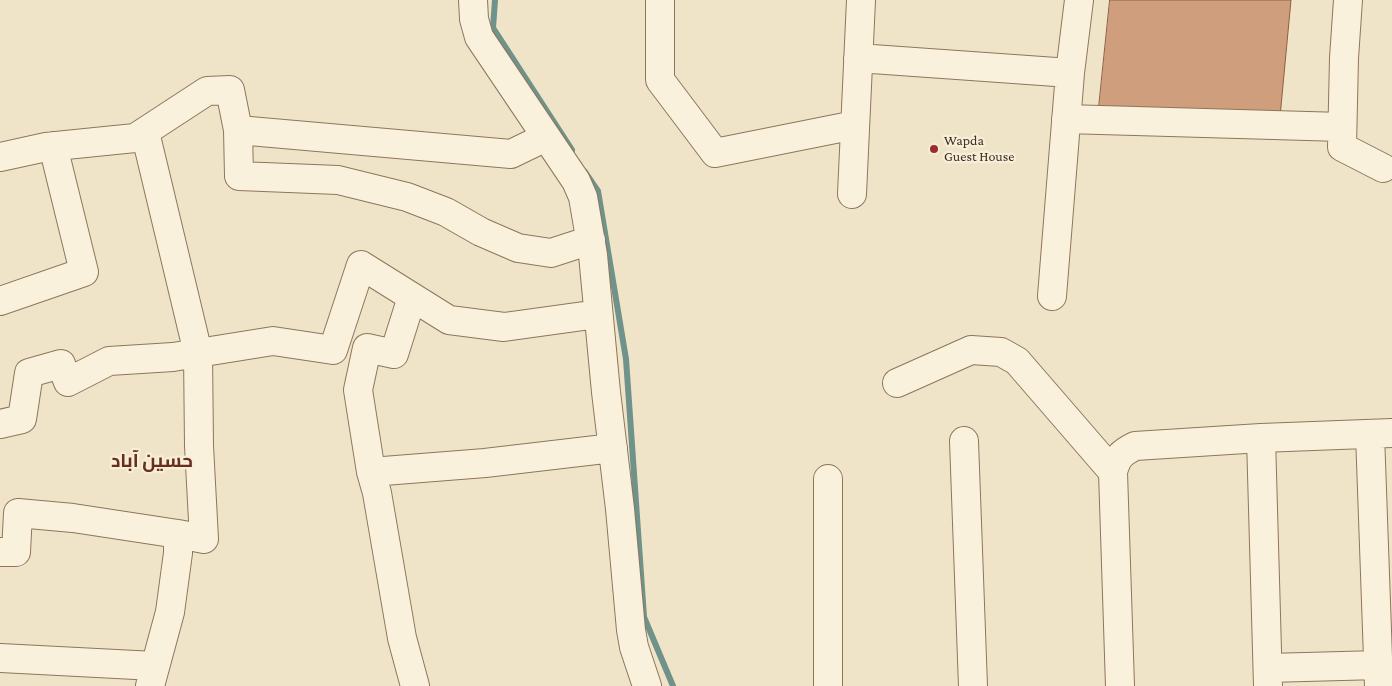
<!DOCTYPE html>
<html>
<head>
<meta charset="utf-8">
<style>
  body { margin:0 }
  canvas { display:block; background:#f0e4c8 }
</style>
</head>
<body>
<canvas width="1392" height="686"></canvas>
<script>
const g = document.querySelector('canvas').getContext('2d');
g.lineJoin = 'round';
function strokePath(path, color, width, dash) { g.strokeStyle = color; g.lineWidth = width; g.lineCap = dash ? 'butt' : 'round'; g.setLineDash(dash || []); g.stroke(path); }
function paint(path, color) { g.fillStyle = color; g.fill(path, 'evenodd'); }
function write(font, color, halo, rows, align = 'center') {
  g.font = font + ' "Crimson Pro",Cairo,serif'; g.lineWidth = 4.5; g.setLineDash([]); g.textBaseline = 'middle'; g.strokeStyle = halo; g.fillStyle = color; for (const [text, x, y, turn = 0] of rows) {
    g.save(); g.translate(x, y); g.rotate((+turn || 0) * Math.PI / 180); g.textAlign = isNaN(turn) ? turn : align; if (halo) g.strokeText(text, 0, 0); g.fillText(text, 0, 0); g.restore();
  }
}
const stream = new Path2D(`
  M495 0 493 28 572 150
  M585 172 598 191 626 359 644 617 673 686`);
const building = new Path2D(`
  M1110 0H1291L1280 117 1099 107Z`);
const minor = new Path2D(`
  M473 0 474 19 479 37 576 181 583 197 593 255 606 392 620 509 631 630 634 647 647 686
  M660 0V80L715 153 855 125
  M1348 0 1344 58 1342 147 1383 168
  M858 58 1070 73
  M1066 119 1342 127
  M238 130 239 176 338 180 407 197 446 212 481 232 518 248 551 253 591 240
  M145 132 198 353 199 446 204 539 178 534
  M0 157 46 147 135 138 207 91 230 90 238 130 511 154 546 137
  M852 194 861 0
  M1052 296 1070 73 1079 0
  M412 297 394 354 367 348 358 390 371 472 377 493 402 638 415 686
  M0 301 84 272 53 146
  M897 383 971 350 1001 352 1017 361 1113 472
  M0 424 22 419 29 373 61 364 68 382 109 361 173 357 273 341 333 350 361 265 449 320 504 327 598 314
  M1370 434 1379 686
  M1261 438 1268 686
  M964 441 973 686
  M371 472 485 463 613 448
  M0 552H16L18 513 73 518 178 534V553L170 612 150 686
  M0 658 155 666
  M1268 668 1379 665
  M828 686V479
  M1120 686 1113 472C1117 457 1121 453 1135 446L1261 438 1392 433`);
const markers = [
  [934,149,5,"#9e2a2b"]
];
const poiNames = [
  ["Wapda",944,141],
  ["Guest House",944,157]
];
const districtNames = [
  ["حسین آباد",152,461]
];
strokePath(stream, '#6f938a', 6);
paint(building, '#cf9f7d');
strokePath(building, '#8d5f41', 1);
strokePath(minor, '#8d765c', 30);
strokePath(minor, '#faf1dc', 28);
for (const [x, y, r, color] of markers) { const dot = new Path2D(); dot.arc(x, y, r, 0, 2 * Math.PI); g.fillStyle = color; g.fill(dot); strokePath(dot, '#f7eed8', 2); }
write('14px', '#3d2e20', '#f7eed8', poiNames, 'left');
write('bold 19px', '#6b2e1e', '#f7eed8', districtNames);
</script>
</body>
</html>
